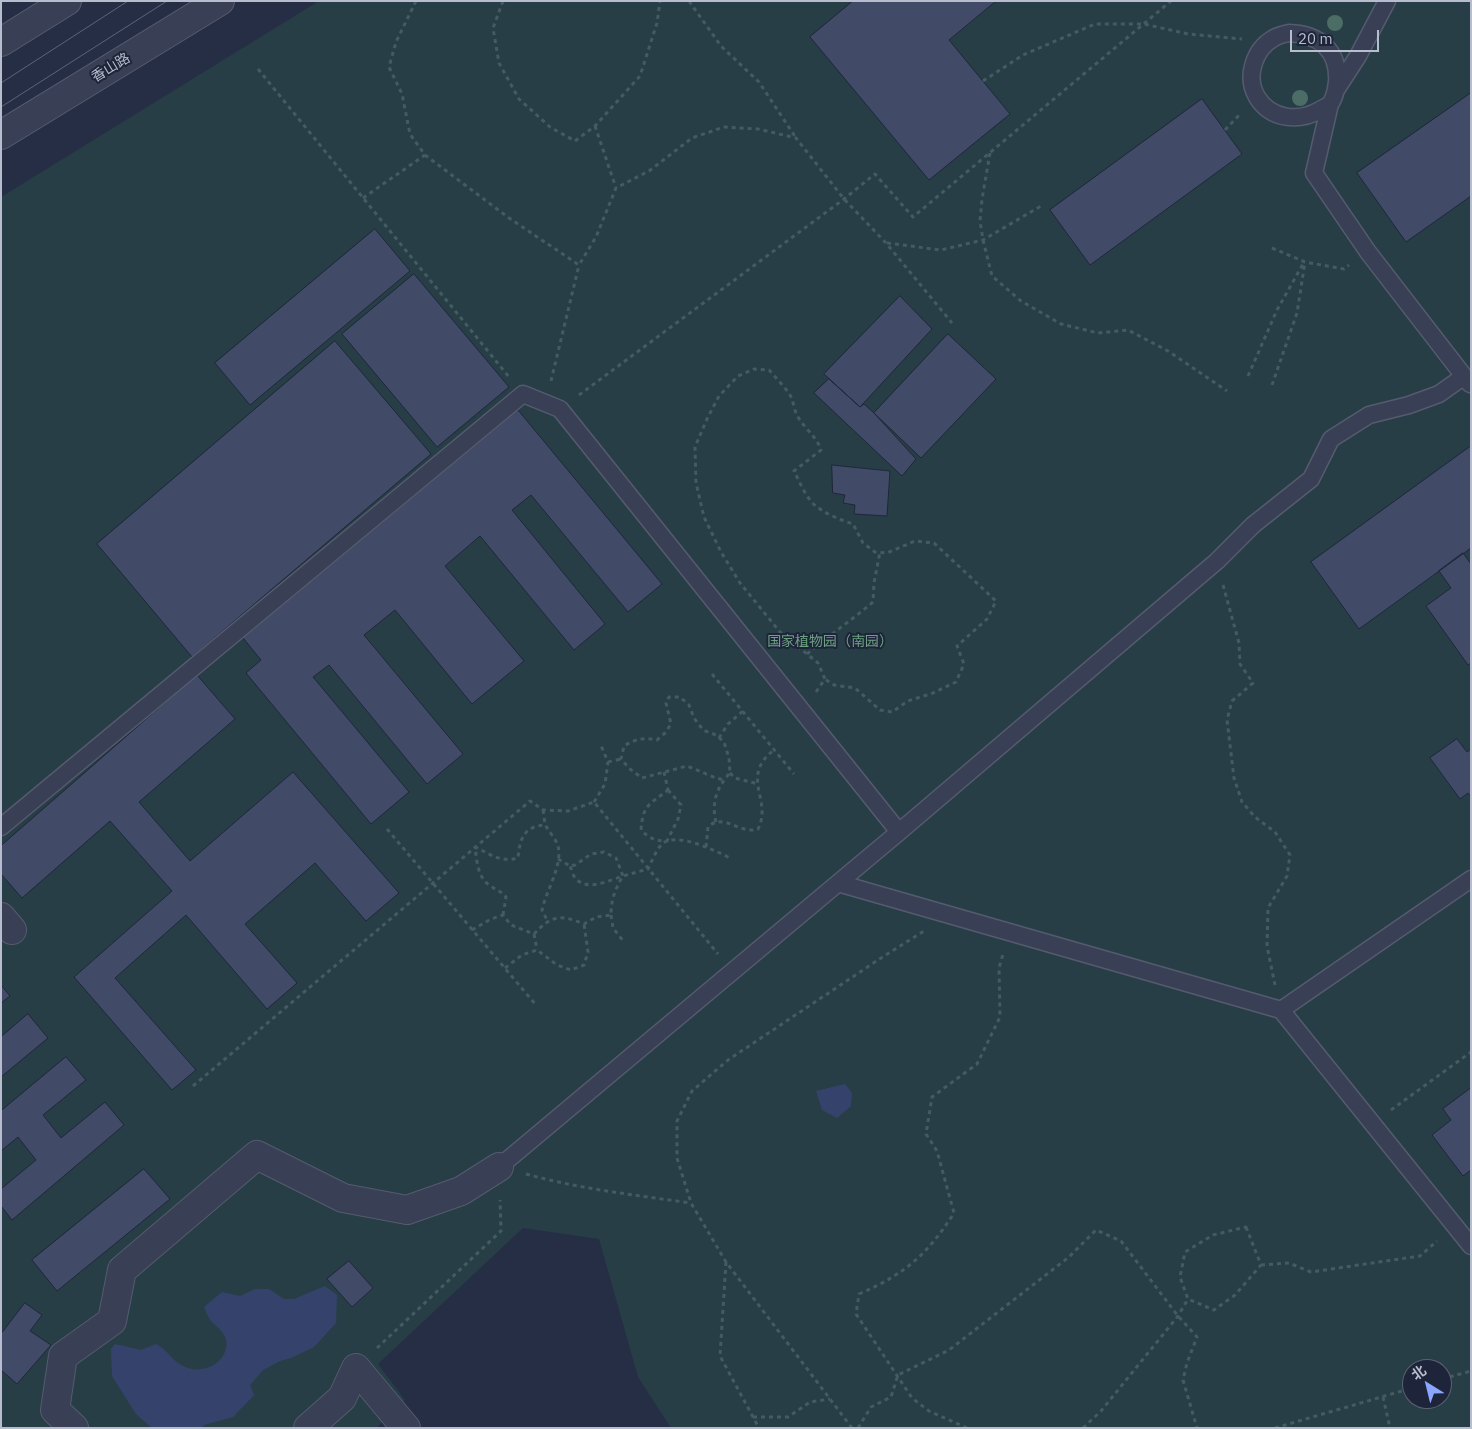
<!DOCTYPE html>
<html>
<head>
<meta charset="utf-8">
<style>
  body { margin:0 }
  #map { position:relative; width:1472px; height:1429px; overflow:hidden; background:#252e45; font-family:"IBM Plex Sans","Noto Sans SC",sans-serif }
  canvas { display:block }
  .frame { position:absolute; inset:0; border:2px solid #b7bcce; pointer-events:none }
  .north { position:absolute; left:1402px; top:1359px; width:50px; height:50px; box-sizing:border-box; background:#1e253a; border:1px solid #5b6175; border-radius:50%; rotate:324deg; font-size:14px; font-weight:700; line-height:20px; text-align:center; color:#b7bcce }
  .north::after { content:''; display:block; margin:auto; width:18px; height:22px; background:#8ba6ff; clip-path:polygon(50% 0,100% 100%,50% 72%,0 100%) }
  .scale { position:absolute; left:1290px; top:30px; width:89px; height:22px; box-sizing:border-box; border:2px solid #b7bcce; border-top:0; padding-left:6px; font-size:15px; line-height:18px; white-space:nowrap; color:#b7bcce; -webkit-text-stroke:4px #1e253a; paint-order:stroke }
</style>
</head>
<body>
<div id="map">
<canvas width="1472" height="1429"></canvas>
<div class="frame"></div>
<div class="north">北</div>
<div class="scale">20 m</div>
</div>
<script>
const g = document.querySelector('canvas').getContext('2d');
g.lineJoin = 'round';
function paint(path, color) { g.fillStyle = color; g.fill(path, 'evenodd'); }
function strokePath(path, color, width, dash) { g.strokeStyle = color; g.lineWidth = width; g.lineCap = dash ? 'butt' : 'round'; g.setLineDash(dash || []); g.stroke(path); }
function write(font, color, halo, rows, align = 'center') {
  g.font = font + ' "IBM Plex Sans","Noto Sans SC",sans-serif'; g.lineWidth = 4; g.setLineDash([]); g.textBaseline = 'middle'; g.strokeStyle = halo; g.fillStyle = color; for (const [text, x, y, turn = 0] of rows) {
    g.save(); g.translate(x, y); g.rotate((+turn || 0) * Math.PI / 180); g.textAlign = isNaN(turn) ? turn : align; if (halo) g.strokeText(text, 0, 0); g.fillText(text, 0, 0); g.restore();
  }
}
const green = new Path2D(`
  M319 1H1471V1428H671L638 1377 599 1239 523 1228 378 1364 405 1400 376 1428H1V197ZM1412 1369H1442V1399H1412Z`);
const water = new Path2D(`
  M845 1084 852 1093 851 1106 837 1118 822 1110 816 1091Z
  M325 1286 337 1295 336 1323 314 1347 291 1358 280 1361 263 1370 250 1385 254 1395 233 1417 204 1425 202 1428H152L136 1414 112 1376 111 1349 115 1344 141 1350 156 1344C168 1350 172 1361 183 1366 202 1376 230 1363 226 1339 224 1332 216 1326 211 1321 208 1317 206 1312 204 1307L222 1292 240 1296 255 1289H269L284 1299H294Z`);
const building = new Path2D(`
  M853 1H996L949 40 1010 114 929 180 810 37Z
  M1471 93V196L1406 242 1357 173Z
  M1202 99 1242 154 1090 265 1050 210Z
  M375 229 410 271 250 405 215 363Z
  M414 274 509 387 437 447 342 334Z
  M900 296 932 329 860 407 824 374Z
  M948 334 996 379 921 458 874 413Z
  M335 341 431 454 192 657 97 544Z
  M829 379 860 407 864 404 874 413 916 459 902 476 814 393Z
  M518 410 662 584 628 612 531 495 512 510 605 624 574 650 480 536 445 566 524 661 472 704 395 610 364 635 463 754 427 784 329 665 313 677 409 792 371 824 246 673 261 660 243 638Z
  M1471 446V548L1359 629 1311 562Z
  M832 465 890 471 887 516 854 514 855 505 843 503 845 495 833 493Z
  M1463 553 1471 564V663L1468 665 1426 606 1451 588 1439 571Z
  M197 675 235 719 139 802 190 861 293 772 399 893 366 921 315 863 245 924 297 983 267 1009 186 915 115 978 196 1070 172 1090 74 977 172 891 110 821 22 898 1 874V846Z
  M1457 739 1467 752 1471 749V797L1468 793 1460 799 1430 758Z
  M1 985 10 996 1 1003Z
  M28 1014 48 1038 1 1077V1037Z
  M66 1057 86 1080 43 1115 61 1138 105 1102 124 1125 12 1220 1 1206V1189L36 1160 18 1137 1 1151V1111Z
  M1471 1088V1170L1463 1176 1432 1135 1451 1120 1443 1109Z
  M144 1169 170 1199 57 1291 32 1260Z
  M349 1261 373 1288 352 1307 327 1279Z
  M25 1303 42 1315 30 1331 51 1345 17 1384 1 1370V1331L2 1332Z`);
const path = new Path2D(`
  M416 1 396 42 389 67 402 94 410 134 425 155 509 218 579 265 596 237 616 188 649 171 692 138 724 127 758 129 796 138 844 199 886 243 952 323
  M503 1 493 28 499 63 519 99 550 127 575 141 595 126 640 76 657 23 660 1
  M689 1 721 46 759 82 796 138
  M258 69 509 377
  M983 81 1023 55 1095 24H1144L1188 34 1242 39
  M595 126 616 188
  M1225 130 1241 113
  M990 153 982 199 980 221 983 240 992 276 1021 301 1061 324 1098 333 1128 330 1168 351 1227 391
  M363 198 425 155
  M887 243 941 250 983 240 1041 206
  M1272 248 1305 262 1344 269 1349 265
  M1248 376 1277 310 1303 264
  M551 381 579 265
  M1272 385 1297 313 1305 262
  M579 395 844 199 875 174 913 217 1171 1
  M1223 585 1239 643 1240 664 1253 683 1232 701 1227 720 1234 778 1242 802 1255 817 1275 832 1290 855 1287 876 1268 908 1267 946 1275 985
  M807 654C828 636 852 620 873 602L874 583 880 552
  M712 674 794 774
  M816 692 825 679 818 663 780 632 740 583 721 552 704 517 696 483 695 447 707 419 719 396 738 376 754 369 769 370C776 378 784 386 790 395 794 402 794 411 798 417 805 429 817 437 821 450L794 471C800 482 806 499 817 507 828 515 841 520 853 524L863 543 875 552 887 553 915 541 934 543 996 601 987 619 957 646 964 664 956 682 933 693 908 701 892 712 880 710 855 688 834 685 825 679
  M719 738 728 724 743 711
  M608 762 621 759
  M664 772 668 790
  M730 773 735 778 758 784
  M668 790 681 805 678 819 667 841C655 841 649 838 641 830 643 804 649 805 668 790Z
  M594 802 605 784 608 762 600 743
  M543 810C544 815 544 821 546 826 549 832 556 839 558 846 563 865 546 891 542 910L548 922
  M716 822C711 803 717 787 730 773L729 758 724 742 716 735 703 730 694 718 689 705 680 697H669L666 703 671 724 665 733 657 740C644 737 635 739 624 746L621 759 630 769 642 778 687 766 716 778 724 780
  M387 829 536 1005
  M706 847 708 827C724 812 740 835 758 829 773 800 739 777 774 750
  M558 859 570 866 575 865 591 854 604 852 616 858 623 876C610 880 589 891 577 880 573 877 572 870 570 866
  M503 915 506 897C501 891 496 890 489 885 477 876 477 860 475 847 490 854 501 863 518 858 520 838 524 826 546 825
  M611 915 613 928 624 942
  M472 930 491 919 503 915 511 925 534 934C552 915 560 914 584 924L596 917 611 915C611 900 615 889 623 876L648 869C652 861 656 850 662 844 676 831 716 851 730 858
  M534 934 537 950
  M505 968 522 955 537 950 557 965 571 970 584 965 588 952 584 924
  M193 1086 530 801 543 810 568 811 594 802 718 954
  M1391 1110 1471 1052
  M526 1174C580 1189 635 1195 691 1203
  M1246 1227 1261 1265 1235 1295 1214 1310 1188 1299 1180 1277 1185 1252 1213 1235Z
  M726 1262 720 1356 759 1428
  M1261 1265 1289 1263 1311 1272 1420 1256 1437 1241
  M377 1348 501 1231 500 1200
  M1442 1379 1471 1371
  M1383 1397 1390 1428
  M753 1417H788L810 1402 830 1399
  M852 1428 726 1262 691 1203 677 1158V1121L692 1091 728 1060 881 958 924 931
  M858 1428 871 1407 891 1397 898 1375 949 1350 1069 1257 1096 1230 1121 1241 1178 1316 1197 1337 1187 1363 1183 1380 1197 1428
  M967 1428 929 1411 912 1398 856 1314 859 1294C905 1274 927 1255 954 1213L937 1151 926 1134 932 1097 977 1064 1000 1017 999 968 1003 954
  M1083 1428 1101 1411 1178 1316 1188 1299
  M1275 1428 1412 1388`);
const service = new Path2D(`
  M1289 33C1319 34 1339 50 1337 82 1336 89 1335 98 1330 104 1328 106 1323 108 1320 110 1299 122 1271 120 1257 97 1245 77 1254 49 1274 38 1279 35 1284 34 1289 33Z
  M1336 90 1358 56 1387 1
  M1330 104 1314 173 1368 252 1470 384
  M1 827 523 394 560 409 899 832
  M838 883 1281 1010 1471 879
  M1281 1010 1471 1246
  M499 1167 899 832 1217 561 1253 525 1311 479 1331 439 1369 415 1409 405 1439 394 1463 377`);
const minor = new Path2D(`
  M1 917 12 930
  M74 1428 55 1410 63 1356 112 1321 122 1270 257 1155 343 1198 407 1210 461 1191 499 1167
  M308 1428 342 1398 356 1368 406 1428`);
const tertiary = new Path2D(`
  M1 42 67 1
  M1 135 220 1`);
const tram = new Path2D(`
  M1 83 128 1
  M1 107 167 1`);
const trees = [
  [1335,23],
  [1300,98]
];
const streetNames = [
  ["香山路",111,68,-31]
];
const parkNames = [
  ["国家植物园（南园）",830,642]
];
paint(green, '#273e46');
paint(water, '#35436c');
paint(building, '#414a66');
strokePath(building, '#20273c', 1);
strokePath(service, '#555b6f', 19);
strokePath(minor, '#555b6f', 30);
strokePath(tertiary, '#555b6f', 30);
strokePath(path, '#455b62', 3, [4, 4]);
strokePath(service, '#394055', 16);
strokePath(minor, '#394055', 28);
strokePath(tertiary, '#394055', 28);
strokePath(tram, '#5b647c', 1);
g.fillStyle = '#4c6d66';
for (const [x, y] of trees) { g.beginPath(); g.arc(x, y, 8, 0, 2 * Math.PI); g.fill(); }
write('14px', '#b7bcce', '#1e253a', streetNames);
write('14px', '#6ca181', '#1e253a', parkNames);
</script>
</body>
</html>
